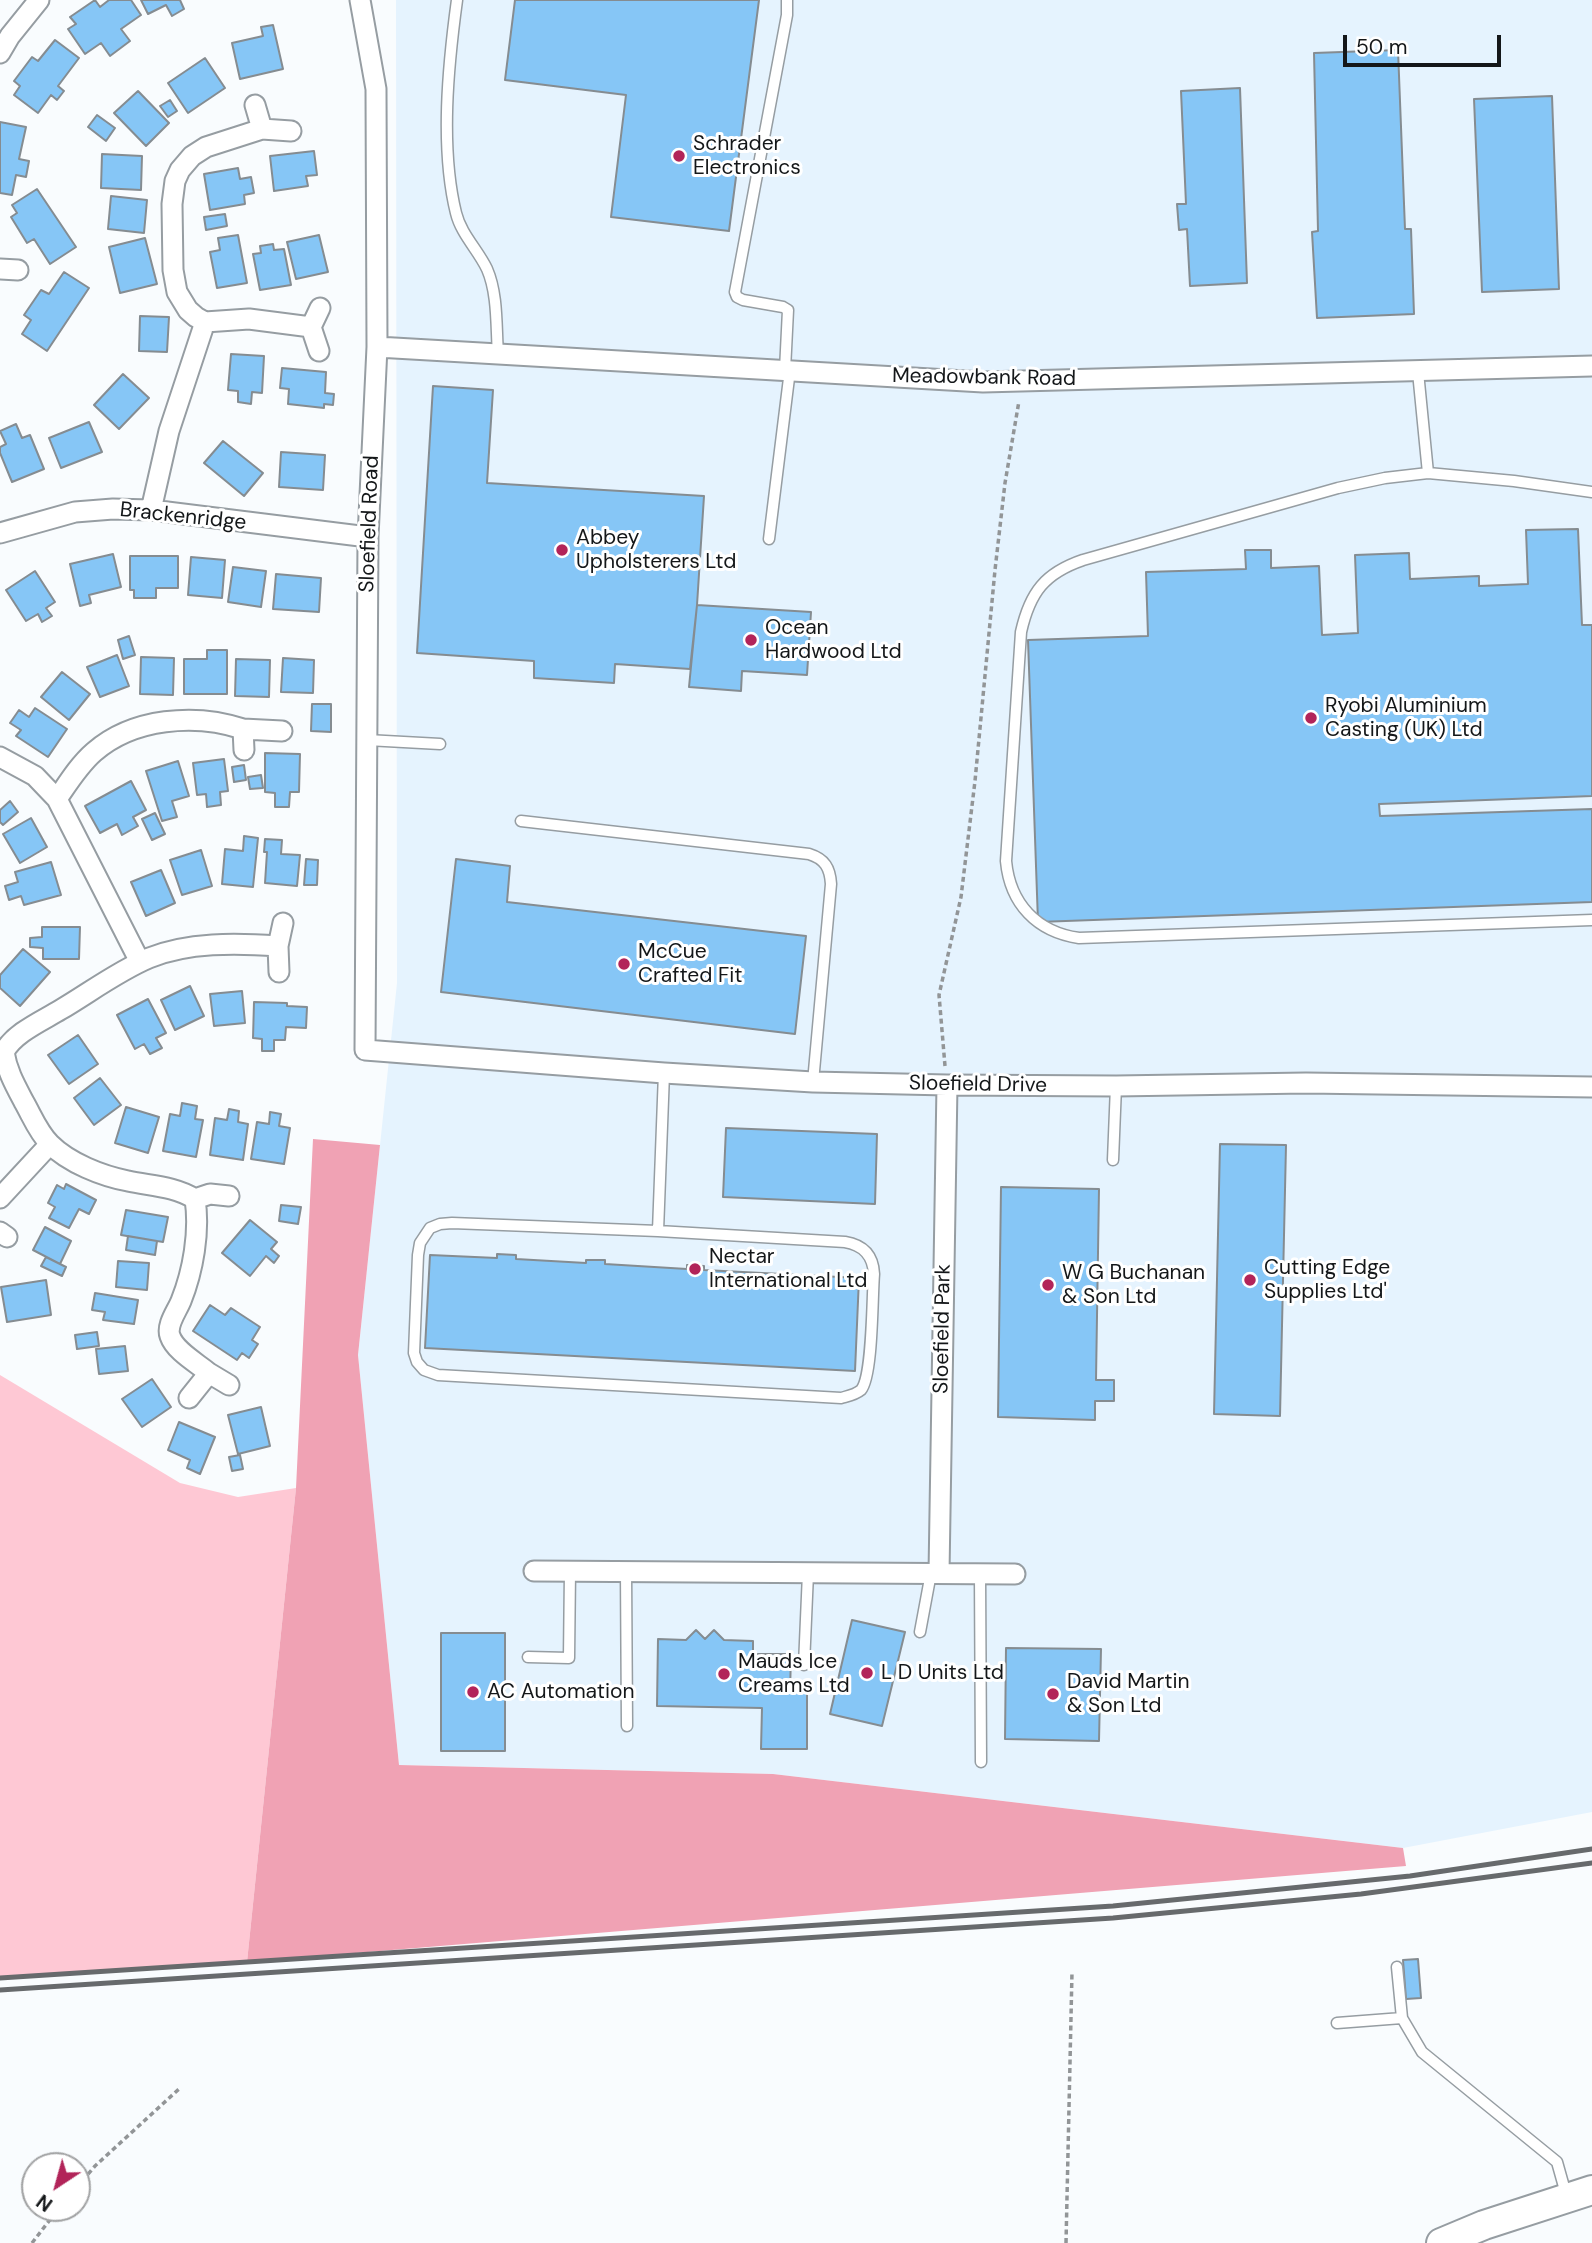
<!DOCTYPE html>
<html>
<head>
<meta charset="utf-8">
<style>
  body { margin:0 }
  #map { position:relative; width:1592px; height:2243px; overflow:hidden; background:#f9fcfe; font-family:"DM Sans",sans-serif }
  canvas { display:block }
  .north { position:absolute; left:21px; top:2152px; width:70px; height:70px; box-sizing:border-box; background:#fff; border:2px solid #a1a2a3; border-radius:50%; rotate:216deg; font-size:19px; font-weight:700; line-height:28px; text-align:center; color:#141719 }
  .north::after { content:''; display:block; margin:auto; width:24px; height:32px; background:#b22459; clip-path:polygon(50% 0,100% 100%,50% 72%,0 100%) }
  .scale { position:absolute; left:1343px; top:35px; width:158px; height:32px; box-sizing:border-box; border:4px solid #141719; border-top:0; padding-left:9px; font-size:21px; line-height:24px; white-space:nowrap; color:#141719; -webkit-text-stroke:5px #fff; paint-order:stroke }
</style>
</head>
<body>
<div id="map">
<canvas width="1592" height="2243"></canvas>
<div class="north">N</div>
<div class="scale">50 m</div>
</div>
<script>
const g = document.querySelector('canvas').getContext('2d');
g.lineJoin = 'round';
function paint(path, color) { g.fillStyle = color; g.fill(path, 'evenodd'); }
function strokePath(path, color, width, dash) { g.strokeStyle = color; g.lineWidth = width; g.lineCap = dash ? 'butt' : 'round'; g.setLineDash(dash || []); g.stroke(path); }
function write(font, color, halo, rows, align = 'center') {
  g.font = font + ' "DM Sans",sans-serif'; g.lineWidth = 6; g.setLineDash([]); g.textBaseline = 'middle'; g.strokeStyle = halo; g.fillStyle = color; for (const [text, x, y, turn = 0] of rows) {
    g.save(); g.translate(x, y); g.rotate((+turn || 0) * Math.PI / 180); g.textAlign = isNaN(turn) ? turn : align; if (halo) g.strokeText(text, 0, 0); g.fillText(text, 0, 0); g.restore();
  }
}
const built = new Path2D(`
  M396 0H1592V1812L1403 1848 773 1774 399 1765 358 1355 397 983Z`);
const green = new Path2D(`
  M0 1375 180 1483 238 1497 296 1488 247 1962 0 1978Z`);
const forest = new Path2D(`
  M313 1139 380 1145 358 1355 399 1765 773 1774 1403 1848 1406 1866 247 1962 296 1488Z`);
const building = new Path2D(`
  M95 0 100 7 109 0H131L141 15 121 29 130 41 110 56 101 43 85 54 68 29 76 24 70 17Z
  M141 0H180L184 9 172 16 166 5 148 14Z
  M515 0H759L729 231 611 217 626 95 505 80Z
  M273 25 283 69 240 79 232 43 263 36 261 27Z
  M55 40 79 58 58 86 64 91 57 100 51 95 38 113 14 95 20 86 14 81 32 57 38 61Z
  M1398 50 1405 229H1411L1414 314 1317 318 1312 232 1318 231 1314 53Z
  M205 58 225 88 188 113 168 83Z
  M1240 88 1247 283 1190 286 1187 229 1179 230 1177 204H1186L1181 91Z
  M138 91 169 123 146 146 114 113Z
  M1552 96 1559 289 1482 292 1474 99Z
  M170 100 177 111 168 117 160 106Z
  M97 115 115 128 106 141 88 127Z
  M0 122 26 127 19 159 29 161 26 177 16 175 12 195 0 193Z
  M314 151 317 175 306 176 308 186 274 191 270 156Z
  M102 154 142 156 141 190 101 188Z
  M238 168 240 179 251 177 254 193 244 195 245 204 210 210 204 174Z
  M37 189 76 247 50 264 34 239 27 243 11 217 17 213 12 205Z
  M111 196 147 200 144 233 108 229Z
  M225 214 227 226 206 230 204 217Z
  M238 235 247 283 217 288 210 252 220 250 218 238Z
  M319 235 328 272 296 279 287 242Z
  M145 238 157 284 120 293 109 247Z
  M273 244 274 250 284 249 291 285 260 290 253 254 261 253 260 246Z
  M64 272 89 288 47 351 22 334 31 320 24 315 41 290 49 294Z
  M140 316 169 317 167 352 139 351Z
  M231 354 264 356 262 393 252 392 251 404 238 402V391L228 390Z
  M282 368 326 372 325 393 334 394 333 405 324 404V408L288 404 289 389 280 388Z
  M123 374 149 398 119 429 94 405Z
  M433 386 493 390 487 483 704 496 697 605 690 669 615 664 614 683 534 678V661L417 653Z
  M89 422 102 452 61 468 49 438Z
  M16 424 22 438 30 435 44 469 12 482 0 453V447L6 444 0 431Z
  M223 441 263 473 244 496 204 463Z
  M281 452 325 455 323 490 279 487Z
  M1578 529 1582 625H1592V796L1379 804 1380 816 1592 809V902L1038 922 1028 640 1148 636 1146 572 1246 569 1245 550H1271V568L1319 566 1322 635 1358 633 1355 555 1409 553 1410 579 1479 576V586L1528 584 1526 530Z
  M113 554 121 587 89 595 91 603 80 606 70 564Z
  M130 556H178V588H156V598H134V590H130Z
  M191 557 225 560 222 598 188 595Z
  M233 567 266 571 261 607 228 602Z
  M35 571 55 602 46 608 52 616 42 622 38 614 26 621 6 590Z
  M276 574 321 578 319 612 273 609Z
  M697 605 811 612 807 675 742 671 741 691 689 687Z
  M129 636 135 655 123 659 118 640Z
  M207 650H227V694H184V659H207Z
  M117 655 129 686 100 697 87 667Z
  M141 657 174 658 173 695 140 694Z
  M283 658 314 660 313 693 281 692Z
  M236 659 270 660 269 697 235 696Z
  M62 672 90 694 69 720 41 697Z
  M312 704H331V732L311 731Z
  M35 708 67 729 48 757 16 736 21 730 10 723 19 710 29 717Z
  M265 753 300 754 299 792H290L289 807H275V793L265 792Z
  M224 759 228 791 220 792 221 805 207 807 206 794 197 795 193 763Z
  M178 761 189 796 172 801 177 817 162 821 146 771Z
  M244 765 246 780 234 782 232 767Z
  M261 775 263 788 250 789 248 777Z
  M131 781 146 810 133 817 138 826 122 835 117 824 100 833 85 806Z
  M10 801 18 812 3 825 0 822V810Z
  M155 813 165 834 152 840 142 819Z
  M31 818 47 847 20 863 3 834Z
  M244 836 258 838 253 887 222 884 225 849 243 851Z
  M265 839 282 840 281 854 300 855 297 886 265 883 267 852H264Z
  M201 850 212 886 182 895 170 860Z
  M306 859 318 860 317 885H304Z
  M456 859 510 866 507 902 806 936 795 1034 441 992Z
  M51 862 61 895 24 905 21 896 9 900 5 886 18 882 15 872Z
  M161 870 175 903 146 916 131 882Z
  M42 927H80L79 959H43V948L30 947V938L42 937Z
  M23 949 50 972 20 1006 0 988V975Z
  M190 986 204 1016 175 1030 161 1000Z
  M242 991 245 1023 214 1026 210 994Z
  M148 999 166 1033 156 1038 162 1048 150 1054 144 1044 135 1049 117 1015Z
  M254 1002 287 1003V1006L307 1007 306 1028 286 1027 285 1040H274V1051H262V1039L253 1038Z
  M78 1035 98 1064 69 1084 48 1055Z
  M100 1078 121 1105 94 1125 74 1098Z
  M182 1103 197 1106 195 1119 203 1120 196 1157 163 1151 170 1114 180 1116Z
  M126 1107 159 1117 148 1153 115 1143Z
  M229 1109 239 1111 238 1122 248 1124 243 1160 210 1155 215 1118 227 1120Z
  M270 1112 281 1114 279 1126 290 1128 284 1164 251 1159 257 1122 269 1124Z
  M726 1128 877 1134 875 1204 723 1197Z
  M1220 1144 1286 1145 1280 1416 1214 1414Z
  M66 1184 96 1200 89 1214 79 1209 69 1228 49 1218 55 1207 48 1203 57 1185 64 1189Z
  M1001 1187 1099 1189 1096 1380H1114V1401H1095V1420L998 1417Z
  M281 1205 301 1207 298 1224 279 1221Z
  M126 1210 168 1217 163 1242 121 1235Z
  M250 1220 277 1242 271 1249 279 1256 274 1263 266 1256 250 1276 222 1253Z
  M45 1227 71 1241 60 1264 33 1250Z
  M128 1236 157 1241 155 1255 126 1250Z
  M497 1254 516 1255V1259L586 1263V1260H605V1264L687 1269V1265L704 1266V1270L859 1278 855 1371 425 1348 430 1255 497 1258Z
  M46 1257 66 1267 62 1276 41 1266Z
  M118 1261 149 1263 147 1290 116 1287Z
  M46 1280 51 1315 7 1322 1 1287Z
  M95 1293 138 1300 134 1324 103 1320 105 1312 92 1310Z
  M210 1305 225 1315 231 1308 260 1327 252 1340 258 1344 249 1358 242 1353 237 1360 193 1331Z
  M97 1332 99 1346 77 1349 75 1335Z
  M125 1346 128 1371 99 1374 96 1349Z
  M152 1379 171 1407 142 1427 122 1399Z
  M261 1407 270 1446 238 1454 228 1415Z
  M179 1422 215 1437 200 1474 187 1468 190 1460 168 1450Z
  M240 1455 243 1469 232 1471 229 1457Z
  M852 1620 905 1632 882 1726 830 1714Z
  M696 1630 705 1639 714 1630 724 1640 753 1641V1654H791L790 1693H807V1749H761L762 1708 657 1706 658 1639 686 1640Z
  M441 1633H505V1751H441Z
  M1006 1648 1101 1649 1099 1741 1005 1739Z
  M1418 1959 1421 1998 1406 1999 1403 1960Z`);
const path = new Path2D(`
  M945 1066 939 995 961 897 975 781 995 570 1005 483 1019 401
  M77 2187 95 2166 179 2089
  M32 2243 59 2208
  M1066 2243 1072 1972`);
const service = new Path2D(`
  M457 0C448 66 440 148 456 213 461 234 478 250 487 269 498 294 496 327 498 354
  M785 370 788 310 783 307 743 300 737 297 735 292 787 15V0
  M1418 372 1428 473
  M1592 492 1514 481 1428 473 1385 478 1338 488 1083 560C1045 573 1030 592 1021 632L1006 861C1010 904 1037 932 1079 938L1592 920
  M769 539 790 370
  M367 740 440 744
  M521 821 809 854C825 859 830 868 831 884L813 1082
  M1113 1160 1116 1086
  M658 1231 452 1223 440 1224 430 1228 420 1243 418 1255 414 1353 417 1362 424 1370 438 1375 841 1398C848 1396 855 1395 861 1390 873 1376 872 1296 874 1274 873 1255 863 1245 845 1242L658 1231 664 1073
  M626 1571 627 1726
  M980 1574 981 1762
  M920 1632 931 1573
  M528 1657 569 1658 570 1571
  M804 1665 808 1573
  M1397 1967 1402 2018 1422 2052 1557 2162 1566 2194
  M1337 2023 1402 2018`);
const minor = new Path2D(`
  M360 0 376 89 377 347 368 537 365 1050 664 1073 813 1082 947 1085 1116 1086 1306 1083 1592 1087
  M0 53 10 36 39 0
  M255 105 262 129 291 131
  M262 129 206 147 192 156 180 170 175 181 172 204 173 270 177 292 188 310 196 317 205 322 249 319 311 327
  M0 269 18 270
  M377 347 983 382 1592 366
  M319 351 311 327 320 308
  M151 510 169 431 205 322
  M0 533 75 512 113 509 151 510 368 537
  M244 750 243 729 282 731
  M0 757 35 776 57 799 140 962
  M57 799C68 783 79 765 94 752 133 718 195 713 243 729
  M279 972 278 946 283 923
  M0 1198 50 1144
  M195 1199 210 1194 229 1196
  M0 1232 7 1237
  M209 1373C197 1363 175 1351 170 1336 166 1325 177 1311 181 1301 193 1271 200 1232 195 1199 174 1186 151 1186 128 1181 102 1176 69 1163 50 1144 38 1132 32 1116 24 1102 15 1085 7 1071 4 1052 14 1033 42 1021 60 1010 89 993 118 971 149 958 188 942 236 943 278 946
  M189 1398 209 1373 229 1385
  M534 1571 1015 1574
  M939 1573 947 1085`);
const secondary = new Path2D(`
  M1441 2243 1484 2225 1592 2190`);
const rail = new Path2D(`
  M0 1978 1113 1906 1410 1876 1592 1849
  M0 1990 1113 1918 1361 1894 1592 1863`);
const markers = [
  [679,156,7,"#b22459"],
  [562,550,7,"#b22459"],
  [751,640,7,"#b22459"],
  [1311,718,7,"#b22459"],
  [624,964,7,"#b22459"],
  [695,1269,7,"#b22459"],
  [1250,1280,7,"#b22459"],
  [1048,1285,7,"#b22459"],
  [867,1673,7,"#b22459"],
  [724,1674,7,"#b22459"],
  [473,1692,7,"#b22459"],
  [1053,1694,7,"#b22459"]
];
const poiNames = [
  ["Schrader",693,144],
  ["Electronics",693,168],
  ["Abbey",576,538],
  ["Upholsterers Ltd",576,562],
  ["Ocean",765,628],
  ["Hardwood Ltd",765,652],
  ["Ryobi Aluminium",1325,706],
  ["Casting (UK) Ltd",1325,730],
  ["McCue",638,952],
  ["Crafted Fit",638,976],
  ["Nectar",709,1257],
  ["International Ltd",709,1281],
  ["Cutting Edge",1264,1268],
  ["Supplies Ltd'",1264,1292],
  ["W G Buchanan",1062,1273],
  ["& Son Ltd",1062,1297],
  ["Mauds Ice",738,1662],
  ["Creams Ltd",738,1686],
  ["L D Units Ltd",881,1673],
  ["David Martin",1067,1682],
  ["& Son Ltd",1067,1706],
  ["AC Automation",487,1692]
];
const streetNames = [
  ["Meadowbank Road",984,378,1],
  ["Brackenridge",183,517,6],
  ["Sloefield Road",370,524,-88],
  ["Sloefield Drive",978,1085,1],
  ["Sloefield Park",943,1329,-89]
];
paint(built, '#e5f3fe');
paint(green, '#fec8d4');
paint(forest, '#f0a2b4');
paint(building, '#86c6f6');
strokePath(building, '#858c91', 2);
strokePath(service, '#969da2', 13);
strokePath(minor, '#969da2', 23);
strokePath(secondary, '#969da2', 32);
strokePath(path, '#929597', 3.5, [5, 3.5]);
strokePath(service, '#fff', 10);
strokePath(minor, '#fff', 19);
strokePath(secondary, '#fff', 28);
strokePath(rail, '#676a6c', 5);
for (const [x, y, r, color] of markers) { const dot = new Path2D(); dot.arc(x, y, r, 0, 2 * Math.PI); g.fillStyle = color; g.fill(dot); strokePath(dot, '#fff', 2.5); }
write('21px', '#141719', '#fff', poiNames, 'left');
write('21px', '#141719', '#fff', streetNames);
</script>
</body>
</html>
